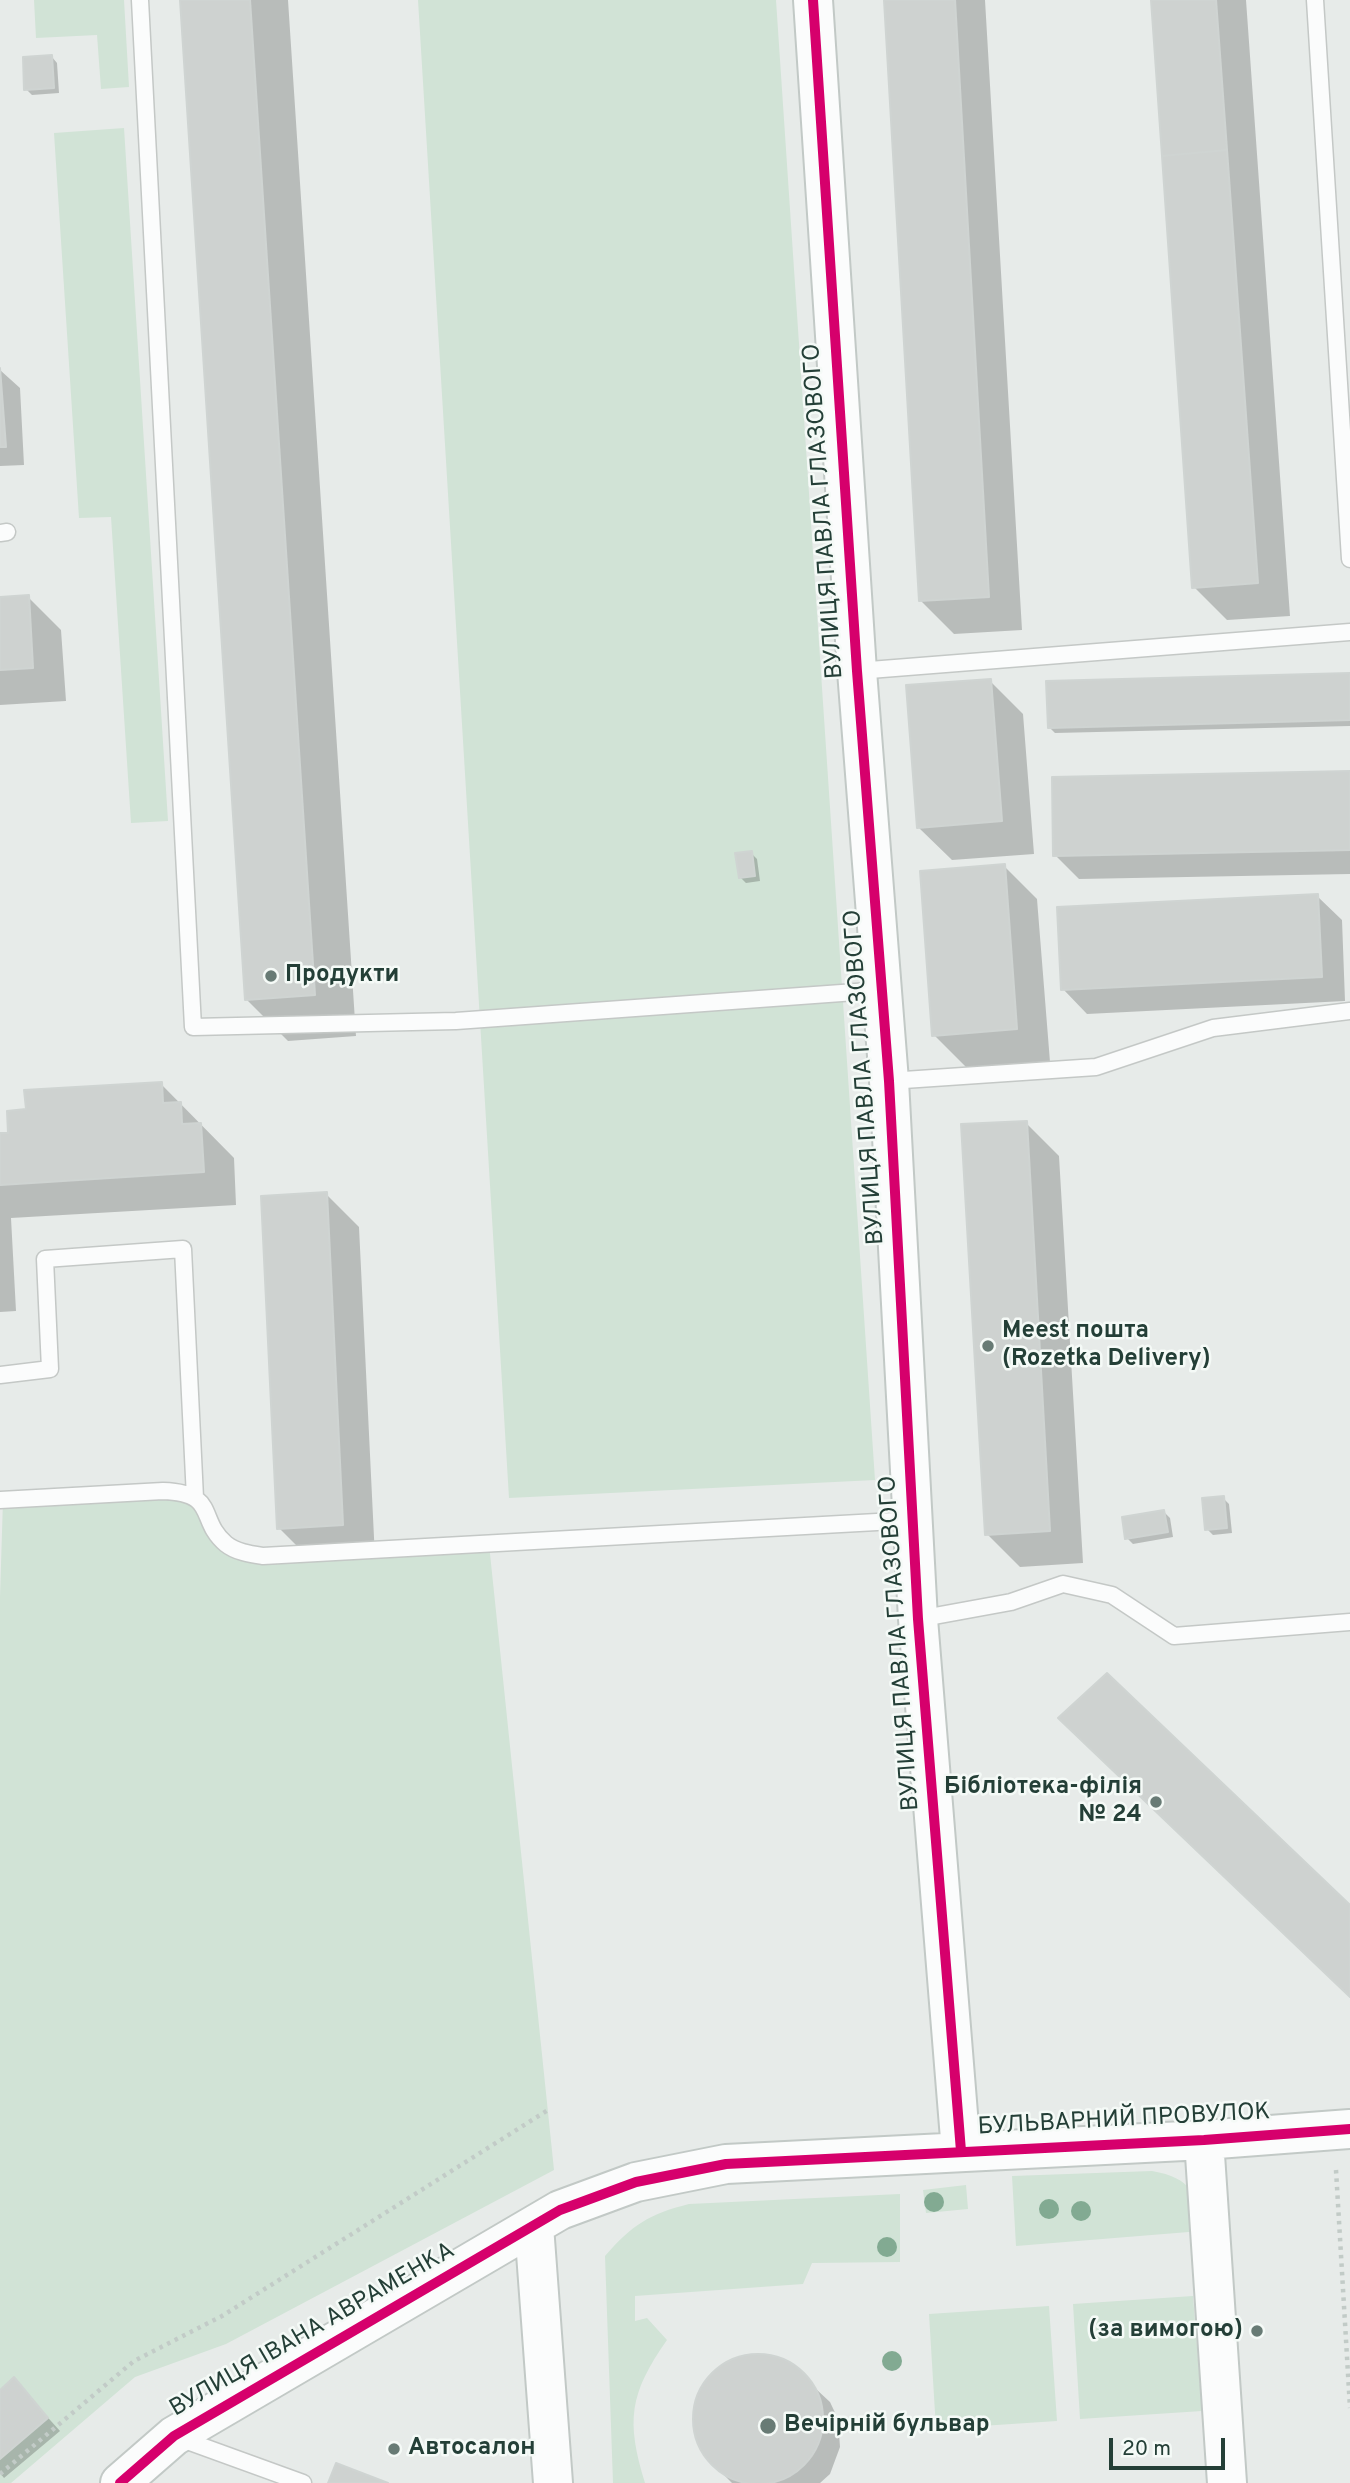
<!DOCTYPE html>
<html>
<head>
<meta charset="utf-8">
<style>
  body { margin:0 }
  #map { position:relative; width:1350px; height:2483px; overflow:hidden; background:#e7ebe9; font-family:Overpass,sans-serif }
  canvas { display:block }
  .scale { position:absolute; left:1109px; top:2438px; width:116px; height:32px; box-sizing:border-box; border:4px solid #243f37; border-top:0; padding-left:9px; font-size:21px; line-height:24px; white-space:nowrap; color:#243f37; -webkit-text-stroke:5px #f5faf7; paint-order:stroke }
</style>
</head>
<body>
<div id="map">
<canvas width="1350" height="2483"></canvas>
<div class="scale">20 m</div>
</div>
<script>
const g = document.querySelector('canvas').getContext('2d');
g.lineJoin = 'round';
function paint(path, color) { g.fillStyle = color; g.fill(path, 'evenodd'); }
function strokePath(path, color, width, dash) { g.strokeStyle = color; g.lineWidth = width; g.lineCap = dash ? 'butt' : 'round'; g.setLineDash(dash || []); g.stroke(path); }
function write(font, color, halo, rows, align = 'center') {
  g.font = font + ' Overpass,sans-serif'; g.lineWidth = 5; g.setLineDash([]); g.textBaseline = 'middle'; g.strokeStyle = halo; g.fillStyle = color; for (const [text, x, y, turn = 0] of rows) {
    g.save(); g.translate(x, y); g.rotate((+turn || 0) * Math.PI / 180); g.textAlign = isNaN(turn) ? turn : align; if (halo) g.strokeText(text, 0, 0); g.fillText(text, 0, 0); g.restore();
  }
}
const green = new Path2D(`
  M34 0H124L129 87 101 89 97 35 36 38Z
  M418 0H776L875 1480 509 1498Z
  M124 128 168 821 131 823 111 517 79 518 54 133Z
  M185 1494 236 1550 489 1544 554 2170 226 2344 135 2377 11 2483H0V1597L3 1500Z
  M1152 2171C1192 2178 1197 2194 1201 2231L1016 2246 1012 2176Z
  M966 2185 968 2209 926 2213 923 2190Z
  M900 2194V2262L812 2263 803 2284 635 2296V2321L647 2318 667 2340C629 2394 626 2421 645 2483H613L605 2256C632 2225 649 2214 689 2204Z
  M1193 2296 1202 2411 1080 2419 1073 2304Z
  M1049 2306 1057 2421 936 2429 929 2314Z`);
const shadow = new Path2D(`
  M181 0H288L356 1036 288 1041 246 999Z
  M886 0H985L1022 630 954 634 920 600Z
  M1152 0H1246L1290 616 1227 620 1194 587Z
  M52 57 57 63 59 93 32 95 26 89Z
  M0 370 20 388 24 465 0 466Z
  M28 597 61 630 66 701 0 705V599Z
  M1350 675V726L1055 733 1049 727Z
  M990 681 1023 714 1034 854 952 860 918 827Z
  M1350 773V874L1079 879 1055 855Z
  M751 853 757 859 760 881 746 883 740 877Z
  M1004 866 1037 899 1050 1062 967 1068 934 1035Z
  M1317 896 1342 920 1345 1001 1087 1014 1063 989Z
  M161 1084 234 1158 236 1205 11 1218 16 1311 0 1312V1135L10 1134Z
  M1026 1123 1059 1156 1083 1563 1020 1567 987 1534Z
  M326 1194 359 1227 375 1558 312 1561 279 1528Z
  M1223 1498 1229 1504 1232 1533 1213 1535 1207 1529Z
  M1164 1512 1170 1518 1173 1537 1133 1544 1127 1538Z
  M762 2355 789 2364 830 2402 838 2419 840 2447 830 2474 820 2483H732L711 2462 697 2438 695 2409 705 2383 718 2369 743 2357Z
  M14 2380 60 2431 4 2478 0 2473V2392Z`);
const building = new Path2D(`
  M180 0H250L315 995 245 1000Z
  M884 0H955L989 597 919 601Z
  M1151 0H1216L1227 150 1162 156Z
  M52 55 54 88 24 90 23 57Z
  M1227 150 1258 583 1192 588 1162 156Z
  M0 368 6 447H0Z
  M29 595 33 668 0 670V597Z
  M1350 673V720L1048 728 1046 681Z
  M991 679 1002 821 917 828 906 685Z
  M1350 771V850L1053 856 1052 777Z
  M752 851 755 876 739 878 735 853Z
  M1005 864 1017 1029 932 1036 920 871Z
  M1318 894 1322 977 1061 990 1057 907Z
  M162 1082 163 1103 181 1102 182 1124 201 1123 204 1172 0 1185V1133H8L7 1111 26 1109 24 1090Z
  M1027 1121 1050 1531 985 1535 961 1124Z
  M327 1192 343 1525 277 1529 261 1196Z
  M1224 1496 1227 1528 1205 1530 1202 1498Z
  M1164 1510 1168 1532 1125 1539 1122 1517Z
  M1107 1673 1350 1905V1997L1058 1718Z
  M693 2419a65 65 0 1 1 130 0a65 65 0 1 1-130 0Z
  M14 2377 48 2418 0 2459V2390Z
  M336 2463 388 2483H328Z`);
const path = new Path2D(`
  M1336 2170 1350 2408
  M0 2474 134 2361 222 2316 548 2110`);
const lane = new Path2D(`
  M140 0 193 1027 456 1021 883 990
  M1315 0 1350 559
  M0 533 7 532
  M857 671 1350 632
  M889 1081 1096 1067 1213 1028 1350 1011
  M0 1375 50 1369 45 1259 183 1249 195 1498
  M0 1500 163 1491C219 1493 197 1520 226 1544 236 1552 250 1554 263 1556L913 1520
  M918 1619 1011 1602 1063 1584 1112 1595 1174 1636 1350 1622
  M179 2438 303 2483`);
const secondary = new Path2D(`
  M813 0 857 671 889 1081 918 1619 961 2151
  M1204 2140 1227 2483
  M534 2226 553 2483
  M120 2483 174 2436 560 2210 636 2182 726 2164 1204 2140 1350 2129`);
const cycleway = new Path2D(`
  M813 0 857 671 889 1081 918 1619 961 2151
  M120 2483 174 2436 560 2210 636 2182 726 2164 1204 2140 1350 2129`);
const trees = [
  [934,2202],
  [1049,2209],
  [1081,2211],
  [887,2247],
  [892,2361]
];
const markers = [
  [271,976,7,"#687b75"],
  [988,1346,7,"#687b75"],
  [1156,1802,7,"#687b75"],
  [1257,2331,7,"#687b75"],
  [768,2426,9,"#687b75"],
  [394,2449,7,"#687b75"]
];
const streetNames = [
  ["ВУЛИЦЯ ПАВЛА ГЛАЗОВОГО",825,511,-94],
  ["ВУЛИЦЯ ПАВЛА ГЛАЗОВОГО",866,1077,-94],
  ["ВУЛИЦЯ ПАВЛА ГЛАЗОВОГО",901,1643,-94],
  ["БУЛЬВАРНИЙ ПРОВУЛОК",1124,2121,-3],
  ["ВУЛИЦЯ ІВАНА АВРАМЕНКА",313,2331,-30]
];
const poiNames = [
  ["Продукти",285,976],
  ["Meest пошта",1002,1332],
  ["(Rozetka Delivery)",1002,1360],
  ["Бібліотека-філія",1142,1788,"right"],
  ["№ 24",1142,1816,"right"],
  ["(за вимогою)",1243,2331,"right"],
  ["Вечірній бульвар",784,2426],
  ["Автосалон",408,2449]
];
paint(green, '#d1e3d6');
paint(shadow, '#0003');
paint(building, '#ced2d0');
strokePath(building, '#cfd4d2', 2);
strokePath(lane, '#c4c8c6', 19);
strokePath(secondary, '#c2c9c6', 42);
strokePath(path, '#c2cbc7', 4.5, [3.5, 5]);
strokePath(lane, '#fbfcfc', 16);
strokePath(secondary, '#fbfcfc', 38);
strokePath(cycleway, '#d6006c', 10);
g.fillStyle = '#82aa92';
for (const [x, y] of trees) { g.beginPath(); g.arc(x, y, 10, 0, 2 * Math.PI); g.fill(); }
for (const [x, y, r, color] of markers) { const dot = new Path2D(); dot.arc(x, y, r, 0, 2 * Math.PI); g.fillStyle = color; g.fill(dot); strokePath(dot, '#f5faf7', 2.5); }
write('24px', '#243f37', '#f5faf7', streetNames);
write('bold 24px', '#243f37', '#f5faf7', poiNames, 'left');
</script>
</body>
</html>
